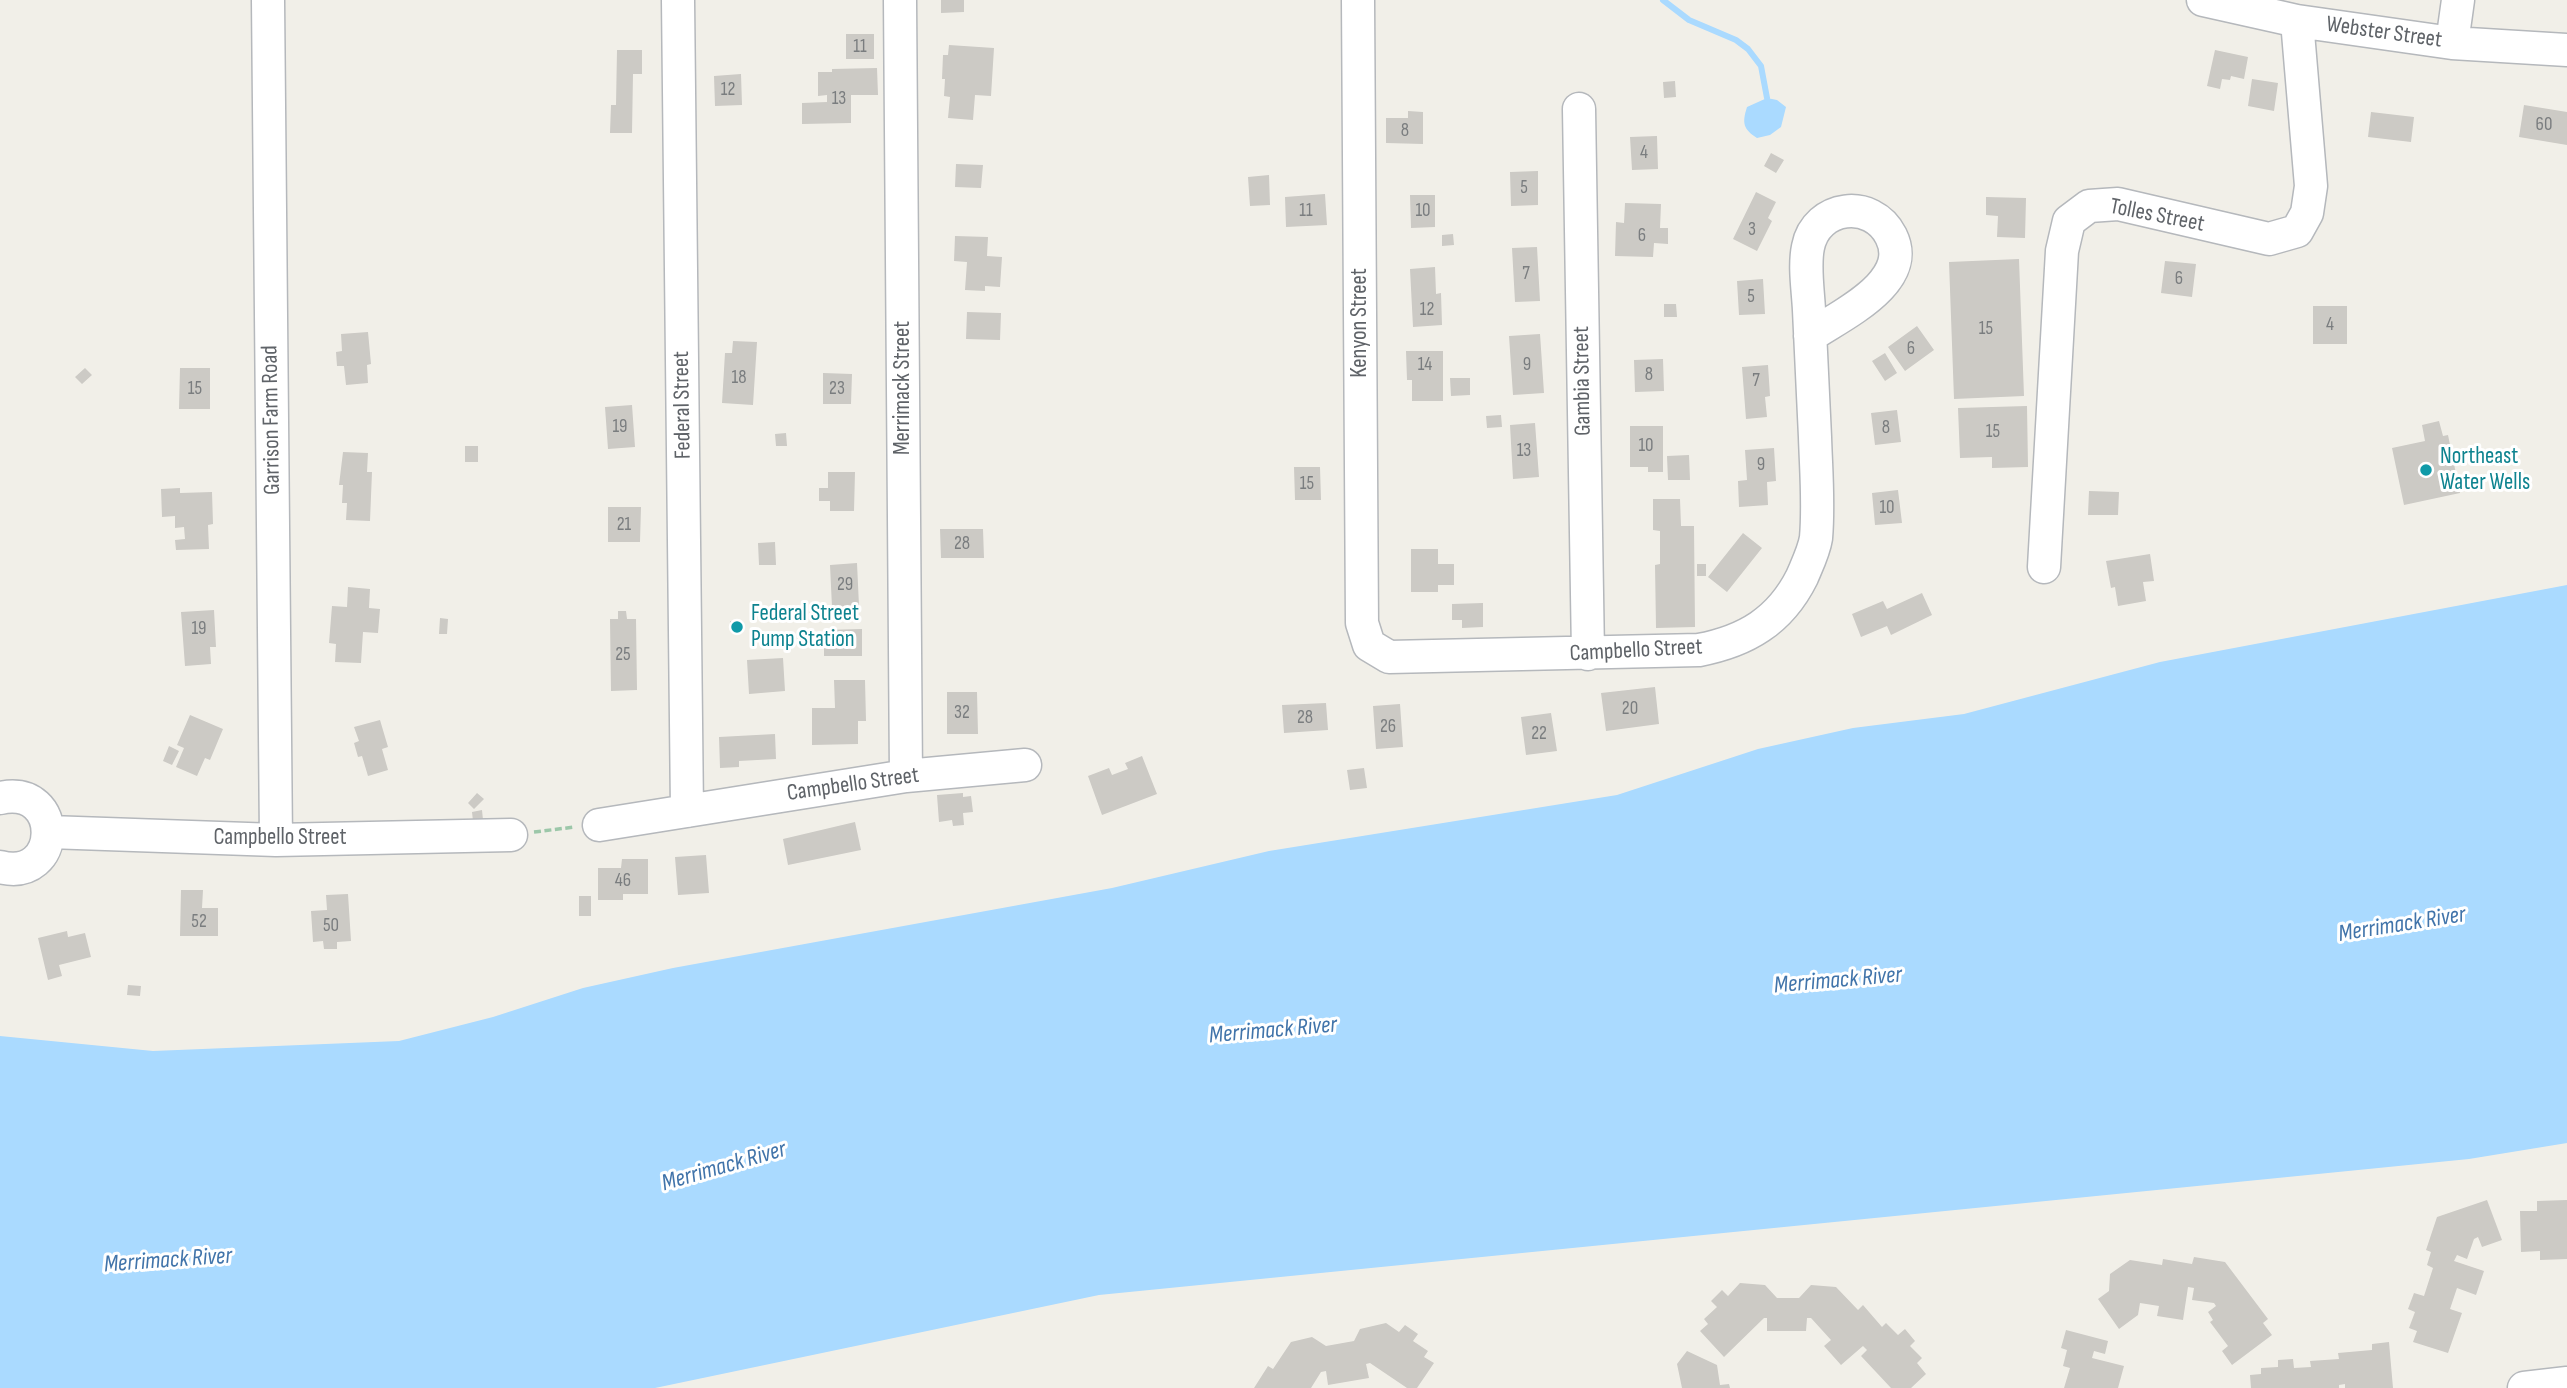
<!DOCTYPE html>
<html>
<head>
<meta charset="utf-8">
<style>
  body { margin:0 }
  canvas { display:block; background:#f1efe8 }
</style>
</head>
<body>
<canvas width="2567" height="1388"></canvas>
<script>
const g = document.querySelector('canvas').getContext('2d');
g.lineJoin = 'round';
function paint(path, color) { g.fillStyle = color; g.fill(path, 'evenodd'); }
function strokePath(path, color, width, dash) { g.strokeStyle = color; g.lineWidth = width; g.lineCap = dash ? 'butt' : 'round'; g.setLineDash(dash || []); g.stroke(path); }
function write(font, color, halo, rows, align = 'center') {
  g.font = font + ' "Sofia Sans Condensed",sans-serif'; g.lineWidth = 6; g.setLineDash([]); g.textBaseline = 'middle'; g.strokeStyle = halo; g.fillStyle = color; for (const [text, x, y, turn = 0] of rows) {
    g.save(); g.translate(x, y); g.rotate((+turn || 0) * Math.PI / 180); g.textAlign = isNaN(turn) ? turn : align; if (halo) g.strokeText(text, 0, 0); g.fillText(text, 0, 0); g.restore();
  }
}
const water = new Path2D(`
  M1767 98 1777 100 1786 107 1781 127 1770 135 1757 138C1743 129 1742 123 1747 107Z
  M2567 585V1143L2469 1159 1099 1295 655 1388H0V1036L153 1051 399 1041 493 1017 583 988 673 968 1112 888 1269 851 1617 795 1758 749 1853 728 1964 714 2160 662Z`);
const stream = new Path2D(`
  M1663 0 1689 20 1736 40 1748 49 1761 66 1767 98`);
const building = new Path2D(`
  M941 0H964V12L941 13Z
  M846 34H874V59H846Z
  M949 45 994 48 991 96 975 95 973 120 948 118 950 97 944 96 945 79H942L943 55H948Z
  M617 50H642V74H633L632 133H610L611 105H616Z
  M2215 50 2248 57 2244 79 2231 76 2230 80 2222 79 2220 89 2207 86Z
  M877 68 878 95H851V123L802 124V103L827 102V95L818 96V72H832V69Z
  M741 74 742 105 715 106 714 76Z
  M2252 79 2278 83 2274 111 2248 106Z
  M1675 81 1676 97 1664 98 1663 82Z
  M2524 105 2567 112V145L2519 137Z
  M1408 111 1423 112V144L1386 143V118H1408Z
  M2371 112 2414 117 2411 142 2368 137Z
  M1657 136 1658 169 1632 170 1630 137Z
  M1771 153 1784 160 1776 173 1764 166Z
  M956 164 983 165 981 188 955 187Z
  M1538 171V205L1511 206 1510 172Z
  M1269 175 1270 205 1250 206 1248 177Z
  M1756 192 1776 202 1768 218 1772 221 1757 251 1733 239Z
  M1325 194 1327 225 1286 227 1285 197Z
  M1410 195H1435V227L1411 228Z
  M1986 197 2026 198 2025 238 1997 237 1998 216 1986 215Z
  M1625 203 1661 204 1660 228H1668V244L1654 243 1653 257 1615 256 1616 222 1624 223Z
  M1453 234 1454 245 1442 246V235Z
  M955 236 988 237 987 256 1002 257 1000 287 985 286V291L965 290 967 262 954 261Z
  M1537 247 1540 301 1515 302 1512 248Z
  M2019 259 2024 396 1954 399 1949 262Z
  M2165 261 2196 264 2192 297 2161 293Z
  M1435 267 1436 294 1441 293 1442 325 1413 327 1410 269Z
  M1763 279 1765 314 1739 315 1737 281Z
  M1664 304H1676L1677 317H1664Z
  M2313 306H2347V344H2313Z
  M967 312 1001 313 1000 340 966 339Z
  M1917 326 1934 350 1905 371 1888 347Z
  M368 332 371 364 367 365 368 383 346 385 344 366H337L336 352 342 351 341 334Z
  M1540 334 1544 393 1513 395 1509 336Z
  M733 341 757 342 753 405 722 403 725 353H732Z
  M1406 351H1443V401H1412V380H1407Z
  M1885 353 1897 373 1885 381 1872 361Z
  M1663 359 1664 391 1635 392 1634 360Z
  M1768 365 1770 396 1765 397 1767 417 1746 419 1742 367Z
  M85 368 92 375 82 384 75 377Z
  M180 368H210V409H179Z
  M823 373 852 374 851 404H823Z
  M1450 378H1470V395L1451 396Z
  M632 405 635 447 608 449 605 407Z
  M2027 406 2028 467 1992 468V457L1960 458 1958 408Z
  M1897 410 1901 442 1875 445 1871 413Z
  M1501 415 1502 427 1487 428 1486 416Z
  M2439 421 2443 436 2448 435 2460 493 2404 505 2392 448 2425 441 2422 425Z
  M1535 423 1539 477 1513 479 1510 425Z
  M1630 426H1663V472H1648V467H1630Z
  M786 433 787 446H776L775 434Z
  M465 446H478V462H465Z
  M1774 448 1776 481 1767 482 1768 505 1739 507 1738 481 1747 480 1745 450Z
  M343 452 368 453 367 472H372L370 521 346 520 347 503H342L343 485H339Z
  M1689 455 1690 480H1668L1667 456Z
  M1294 467H1320L1321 500H1295Z
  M828 472H855L854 511H830V501H819V488H828Z
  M180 488V493L212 492 213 524 208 525 209 549 176 550 175 540 185 539 184 527 175 528V516L162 517 161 489Z
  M1898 490 1902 523 1875 525 1872 493Z
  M2089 491 2119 492 2118 515H2088Z
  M1653 499H1680L1681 526H1694L1695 627 1656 628 1655 565 1660 564V531L1653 530Z
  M608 507H641L640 542H608Z
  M940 529H983L984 558H941Z
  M1743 533 1762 548 1727 592 1708 577Z
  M775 542 776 565H759L758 543Z
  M1411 549H1438V564H1454V585H1438V592H1411Z
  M2150 554 2154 581 2143 582 2146 601 2118 606 2115 587 2111 588 2106 561Z
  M857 563 859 606 832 607 830 565Z
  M1697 564H1706V576H1697Z
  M348 587 370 589 369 608 380 609 378 633 363 632 361 663 335 662 336 644 329 643 332 606 347 607Z
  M1922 593 1932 615 1891 635 1887 626 1861 637 1852 614 1883 601 1887 609Z
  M1483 603V627L1462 628V620H1452V604Z
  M214 610 216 647H210L211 664 185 666 181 612Z
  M618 611H626L627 619H636L637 690 611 691 610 619H618Z
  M440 618 448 619 447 634H439Z
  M730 621H743V633H731Z
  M862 629V656H824V630Z
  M783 658 785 691 749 694 747 660Z
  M834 680H865L866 721H858V744L812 745V708H835Z
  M1655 687 1659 724 1606 731 1601 693Z
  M947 692H977L978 734H947Z
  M1326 703 1328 730 1284 733 1282 705Z
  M1400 704 1403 747 1376 749 1373 706Z
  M1551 713 1557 751 1526 755 1521 717Z
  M190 715 223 729 210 760 205 758 197 776 176 767 184 748 177 745Z
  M380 720 388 747 382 749 388 770 368 776 362 756 358 757 354 743 359 741 354 727Z
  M775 734 776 759 739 761V767L720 768 719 737Z
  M169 746 179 751 172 765 163 761Z
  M1142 756 1157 794 1102 815 1088 776 1109 768 1112 775 1128 769 1125 763Z
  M1364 768 1367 788 1350 790 1347 770Z
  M477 793 484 799 474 809 468 803Z
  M963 793V797L971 796 973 812 963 813 964 825 953 826 952 820 939 822 937 795Z
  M482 810 483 820 473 821 472 812Z
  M855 822 861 850 788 865 783 839Z
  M706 855 709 893 678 895 675 857Z
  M622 859H648V894H623V900H598V868H621Z
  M181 890H203L202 908H218V936H180Z
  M348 894 351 941 337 942V949H324L323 941 313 942 311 911 327 910 326 895Z
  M579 896H591V916H579Z
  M67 931 68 937 85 933 91 957 59 965 62 976 48 980 38 938Z
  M128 985 141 986 140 996 127 995Z
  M2487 1200 2502 1240 2482 1247 2478 1237 2474 1239 2467 1259 2457 1255 2454 1261 2484 1271 2476 1295 2457 1288 2450 1309 2462 1313 2448 1353 2413 1342 2417 1331 2409 1328 2415 1312 2408 1309 2414 1293 2424 1296 2433 1268 2427 1265 2431 1252 2426 1250 2437 1217Z
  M2567 1200V1259L2540 1260V1251L2521 1252 2520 1211H2537V1201Z
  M2194 1257 2225 1262 2268 1319 2263 1323 2272 1335 2232 1365 2222 1351 2228 1346 2210 1322 2213 1320 2208 1312 2216 1306 2214 1303 2192 1300 2194 1288 2188 1287 2183 1320 2157 1316 2159 1306 2140 1303 2138 1315 2119 1329 2098 1299 2109 1291 2110 1274 2130 1260 2162 1265 2163 1259 2192 1264Z
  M1740 1283 1765 1285 1777 1298H1799L1811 1285 1836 1287 1858 1310 1863 1305 1882 1327 1886 1323 1898 1335 1905 1329 1915 1341 1910 1346 1922 1358 1917 1363 1926 1374 1911 1388H1891L1861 1356 1867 1350 1863 1346 1841 1365 1824 1346 1831 1340 1811 1318H1807L1806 1331H1767V1318H1764L1724 1357 1700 1331 1708 1324 1704 1319 1717 1307 1711 1301 1722 1290 1728 1296Z
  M1386 1323 1399 1332 1405 1325 1418 1334 1413 1341 1428 1351 1424 1357 1434 1363 1417 1388H1407L1370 1363 1366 1364 1369 1378 1328 1385 1326 1371 1321 1372 1311 1388H1254L1268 1366 1273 1369 1291 1342 1312 1337 1326 1346 1354 1341 1360 1329Z
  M2066 1330 2108 1341 2105 1354 2094 1351 2092 1358 2124 1366 2118 1388H2064L2070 1368 2063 1366 2067 1350 2061 1348Z
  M2389 1342 2393 1388H2345V1384L2339 1385V1388H2251L2250 1375 2261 1374V1368L2278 1367V1360L2293 1359 2294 1368 2311 1367 2310 1361 2339 1359 2338 1353 2372 1350V1344Z
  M1687 1351 1717 1365 1720 1385 1729 1384 1730 1388H1682L1677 1364Z`);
const path = new Path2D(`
  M534 832 575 827`);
const minor = new Path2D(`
  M268 0 276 840
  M678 0 687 811
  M900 0 906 776
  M1358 0 1362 623 1369 645 1389 657 1699 650C1746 641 1780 621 1802 577 1807 565 1814 551 1816 538 1819 504 1816 470 1815 437 1813 395 1811 352 1809 310 1808 290 1804 266 1808 247 1816 205 1872 198 1891 236 1914 282 1841 315 1810 336
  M2203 0 2297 21 2452 43 2567 50
  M2452 43 2458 0
  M1579 109 1588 654
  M2044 567 2062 251 2069 221 2089 206 2118 204 2269 239 2297 231 2307 213 2311 186 2297 21
  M0 798C65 784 62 883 0 867
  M599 825 906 776 1025 765
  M49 832 276 840 511 835
  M2524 1388 2567 1383`);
const markers = [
  [2426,470,7,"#0f9aa8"],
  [737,627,7,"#0f9aa8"]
];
const numberNames = [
  ["11",860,47],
  ["12",728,90],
  ["13",839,99],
  ["60",2544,125],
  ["8",1405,131],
  ["4",1644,153],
  ["5",1524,188],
  ["11",1306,211],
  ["10",1423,211],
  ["3",1752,230],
  ["6",1642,236],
  ["7",1526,274],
  ["6",2179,279],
  ["5",1751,297],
  ["12",1427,310],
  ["4",2330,325],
  ["15",1986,329],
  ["6",1911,349],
  ["14",1425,365],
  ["9",1527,365],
  ["8",1649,375],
  ["18",739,378],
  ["7",1756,381],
  ["15",195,389],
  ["23",837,389],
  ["19",620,427],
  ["8",1886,428],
  ["15",1993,432],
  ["10",1646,446],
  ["13",1524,451],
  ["9",1761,465],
  ["15",1307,484],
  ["10",1887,508],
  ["21",624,525],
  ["28",962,544],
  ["29",845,585],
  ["19",199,629],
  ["25",623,655],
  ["20",1630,709],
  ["32",962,713],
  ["28",1305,718],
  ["26",1388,727],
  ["22",1539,734],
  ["46",623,881],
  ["52",199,922],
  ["50",331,926]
];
const streetNames = [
  ["Webster Street",2384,33,8],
  ["Tolles Street",2157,216,11],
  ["Kenyon Street",1360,323,-90],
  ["Gambia Street",1583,381,-91],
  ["Merrimack Street",903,388,-90],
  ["Federal Street",683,405,-91],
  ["Garrison Farm Road",272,420,-91],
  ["Campbello Street",1636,651,-3],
  ["Campbello Street",853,785,-8],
  ["Campbello Street",280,838]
];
const cultureNames = [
  ["Northeast",2440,457],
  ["Water Wells",2440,483],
  ["Federal Street",751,614],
  ["Pump Station",751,640]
];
const waterNames = [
  ["Merrimack River",2402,925,-9],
  ["Merrimack River",1838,981,-5],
  ["Merrimack River",1273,1031,-5],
  ["Merrimack River",724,1167,-16],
  ["Merrimack River",168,1261,-4]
];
paint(water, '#aadaff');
strokePath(stream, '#aadaff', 6);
paint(building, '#cccac5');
strokePath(minor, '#b5b8bc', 35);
strokePath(path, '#9cc7a9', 3.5, [7, 3.5]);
strokePath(minor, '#fff', 32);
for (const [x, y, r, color] of markers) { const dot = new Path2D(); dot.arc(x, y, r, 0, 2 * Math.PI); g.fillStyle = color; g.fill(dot); strokePath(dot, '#fff', 2.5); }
write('19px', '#7a7d7f', null, numberNames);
write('23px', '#5f6368', '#fff', streetNames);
write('23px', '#0d838f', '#fff', cultureNames, 'left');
write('italic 24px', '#4174aa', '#fff', waterNames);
</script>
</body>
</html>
